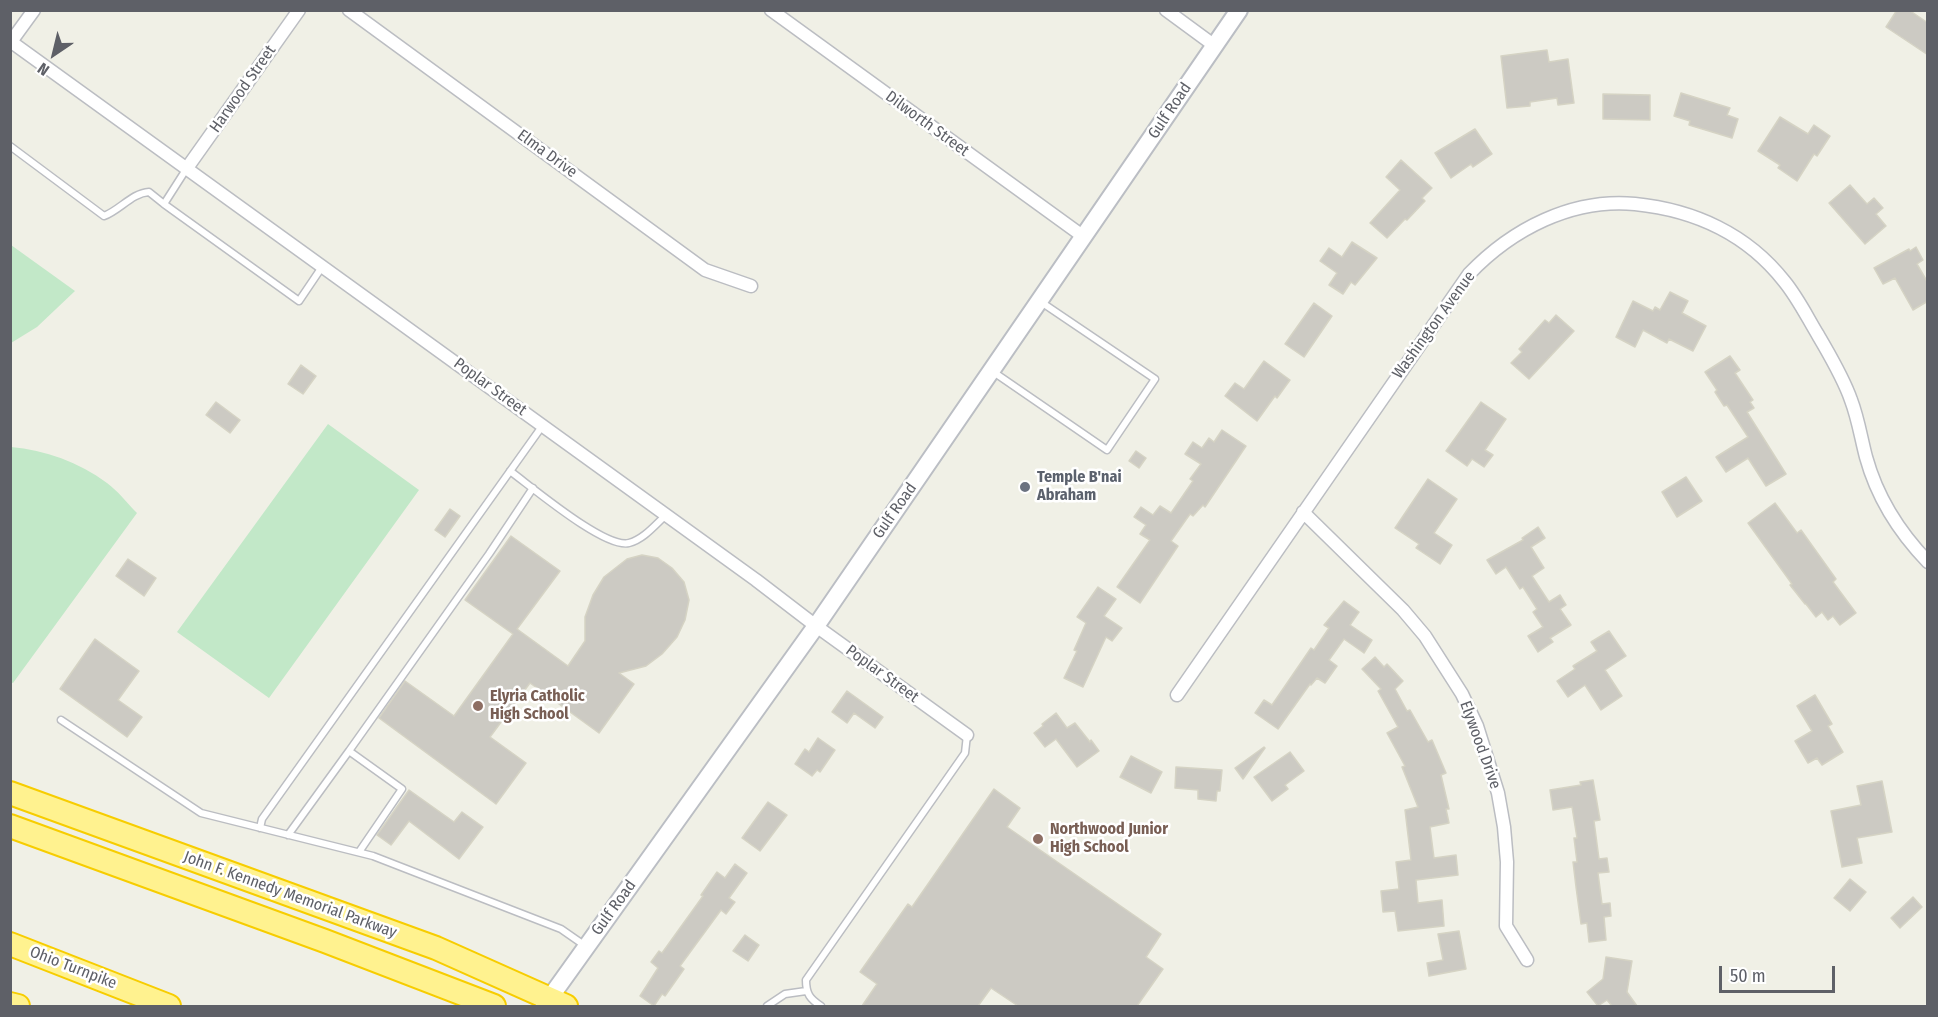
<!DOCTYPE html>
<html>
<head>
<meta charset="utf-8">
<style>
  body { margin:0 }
  #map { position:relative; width:1938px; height:1017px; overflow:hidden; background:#f0f0e6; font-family:"Fira Sans Condensed",sans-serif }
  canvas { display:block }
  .frame { position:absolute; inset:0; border:12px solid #5e6067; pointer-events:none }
  .north { position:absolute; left:24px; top:24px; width:60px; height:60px; -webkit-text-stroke:4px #fff; paint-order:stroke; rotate:215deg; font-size:16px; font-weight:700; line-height:24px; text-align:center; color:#5e6067 }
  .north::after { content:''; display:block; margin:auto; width:21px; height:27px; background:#5e6067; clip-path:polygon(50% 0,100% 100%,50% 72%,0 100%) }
  .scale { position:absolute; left:1719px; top:966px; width:116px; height:27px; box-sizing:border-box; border:3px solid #5e6067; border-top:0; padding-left:8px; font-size:18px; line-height:21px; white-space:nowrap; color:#5e6067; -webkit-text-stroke:4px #fff; paint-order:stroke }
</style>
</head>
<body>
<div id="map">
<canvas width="1938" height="1017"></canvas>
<div class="frame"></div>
<div class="north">N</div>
<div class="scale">50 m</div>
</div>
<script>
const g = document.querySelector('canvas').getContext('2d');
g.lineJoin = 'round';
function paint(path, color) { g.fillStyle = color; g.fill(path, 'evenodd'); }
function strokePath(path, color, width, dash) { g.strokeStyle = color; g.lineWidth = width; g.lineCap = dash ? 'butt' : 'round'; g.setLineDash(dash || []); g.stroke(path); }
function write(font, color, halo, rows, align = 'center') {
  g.font = font + ' "Fira Sans Condensed",sans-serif'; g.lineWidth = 5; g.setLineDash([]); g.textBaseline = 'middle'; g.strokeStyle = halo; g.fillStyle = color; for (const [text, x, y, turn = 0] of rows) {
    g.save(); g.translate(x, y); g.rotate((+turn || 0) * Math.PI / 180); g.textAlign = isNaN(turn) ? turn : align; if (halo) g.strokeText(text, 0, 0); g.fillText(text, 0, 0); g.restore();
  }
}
const green = new Path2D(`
  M11 245 75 291 37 327 11 343Z
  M328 424 419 490 269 698 177 632Z
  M11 447C45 450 79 462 107 483 118 491 127 503 137 513L13 683 10 682Z`);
const building = new Path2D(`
  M1897 10H1909L1928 23V55L1886 27Z
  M1547 50 1549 62 1568 59 1574 103 1558 105 1557 98 1530 102V106L1507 108 1501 56Z
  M1681 93 1730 108 1727 115 1738 119 1732 138 1689 125 1690 121 1674 116Z
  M1603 94 1650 95V120L1603 119Z
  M1780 117 1808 134 1814 125 1830 136 1817 156 1814 154 1797 181 1778 168 1780 165 1758 151Z
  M1475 129 1492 154 1473 167 1471 164 1451 178 1435 153Z
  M1401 160 1432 188 1422 198 1425 201 1407 220 1405 219 1387 238 1370 223 1400 190 1386 177Z
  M1850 185 1867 204 1874 198 1883 208 1876 214 1886 226 1865 244 1829 203Z
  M1352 242 1377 258 1355 285 1351 282 1343 294 1329 285 1337 273 1320 261 1329 248 1342 257Z
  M1916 247 1923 260 1917 264 1928 283V301L1913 310 1895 278 1883 284 1874 268 1909 249 1910 251Z
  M1670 292 1688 301 1682 313 1706 326 1693 351 1669 339 1667 343 1643 330 1635 347 1616 337 1633 301 1653 311 1655 307 1660 310Z
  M1314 303 1332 316 1304 357 1285 344Z
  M1556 315 1574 331 1529 379 1511 363 1522 352 1519 349 1545 320 1549 323Z
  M1730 356 1740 370 1735 373 1753 400 1750 402 1754 408 1747 412 1786 474 1766 486 1748 458 1726 472 1716 457 1748 437 1727 405 1724 406 1715 392 1717 390 1705 372Z
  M1264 361 1290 380 1277 398 1275 396 1257 421 1225 396 1235 383 1244 389Z
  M301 365 316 376 303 394 288 384Z
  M216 402 240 420 230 433 206 415Z
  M1481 402 1506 419 1485 450 1493 455 1484 467 1472 459 1467 466 1446 451Z
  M1222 430 1246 446 1205 507 1203 505 1193 516 1190 514 1171 541 1178 546 1140 603 1117 587 1150 540 1140 534 1146 525 1134 517 1141 507 1153 515 1160 506 1171 513 1193 481 1190 479 1201 464 1185 454 1193 442 1202 448 1209 438 1214 442Z
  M1136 451 1146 458 1139 468 1129 461Z
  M1686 477 1702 501 1677 517 1662 492Z
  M1428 479 1457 499 1434 533 1452 545 1440 564 1416 548 1419 544 1395 528Z
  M1775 503 1797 533 1801 530 1836 579 1833 582 1856 613 1840 625 1833 616 1828 620 1822 612 1816 617 1806 604H1805L1790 585 1792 584 1748 523Z
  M450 509 460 516 445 537 435 530Z
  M1538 527 1545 538 1531 547 1544 568 1532 576 1549 602 1560 595 1566 605 1560 609 1571 625 1550 638 1553 642 1538 652 1528 636 1543 627 1533 612 1537 609 1523 587 1520 589 1506 567 1496 574 1487 560 1523 540 1522 538Z
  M511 536 560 571 517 629 568 666 585 641V617L593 595 604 577 627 559 642 555 658 558 672 568 684 582 689 600 685 620 677 637 662 654 646 666 619 673 634 684 599 733 530 683 490 737 526 763 496 804 379 718 405 681 454 716 513 634 465 600Z
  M128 559 156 578 144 596 116 576Z
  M1098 587 1116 599 1104 616 1122 628 1112 641 1106 637 1083 687 1064 678 1077 651 1074 650 1086 623 1077 617Z
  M1344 601 1359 612 1350 625 1372 640 1364 653 1344 639 1329 660 1337 666 1325 683 1317 678 1311 685 1310 684 1278 729 1255 713 1264 700 1272 705 1311 648 1314 650 1329 628 1324 625Z
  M1609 631 1626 656 1605 670 1622 696 1601 710 1585 685 1568 697 1557 681 1575 669 1573 666 1597 651 1591 642Z
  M95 639 139 671 118 700 142 717 127 737 60 689Z
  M1375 657 1384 667 1387 664 1403 681 1395 689 1407 711 1410 710 1428 742 1432 740 1446 773 1441 775 1449 809H1446L1449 823 1430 827 1434 858 1456 855 1458 875 1416 880 1418 903 1442 900 1444 926 1398 931 1395 911 1383 912 1381 891 1399 889 1396 862 1411 860 1405 810 1418 807 1402 767 1405 766 1387 733 1398 727 1378 691 1381 689 1362 669Z
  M847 691 883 717 875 728 854 713 847 723 832 712Z
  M1815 695 1832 724 1828 726 1843 752 1822 765 1817 758 1808 763 1795 741 1812 731 1797 706Z
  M1056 713 1067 728 1075 723 1090 742 1091 740 1099 751 1077 767 1056 739 1045 747 1034 733 1043 726 1042 724Z
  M818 738 835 750 820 772 817 770 812 776 795 764 805 749 809 752Z
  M1264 747 1265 748 1243 779 1235 768Z
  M1290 752 1304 771 1285 785 1288 789 1272 801 1254 777Z
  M1131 756 1162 772 1151 793 1120 777Z
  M1176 767 1222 770 1220 791H1217L1216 801 1198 799V790L1175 788Z
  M1593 780 1600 820 1594 821 1599 859 1607 858 1609 872 1598 873 1602 904 1610 903 1611 916 1604 917 1606 940 1589 942 1587 923 1581 924 1576 887 1573 862H1577L1574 838H1577L1572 807 1553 810 1550 790 1581 785 1580 782Z
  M1882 781 1892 832 1857 838 1862 863 1842 867 1831 811 1861 805 1857 786Z
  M994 789 1020 808 1007 827 1161 934 1146 957 1163 969 1137 1006H1018L991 988 978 1006H862L877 984 860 972 908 904 912 907Z
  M409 790 454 822 462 812 483 827 459 859 409 821 391 845 377 835Z
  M768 802 787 815 760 851 742 838Z
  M735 864 747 873 729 898 735 902 726 914 721 910 680 966 684 969 665 996 662 994 654 1006 640 996 658 968 651 962 659 951 662 953 703 896 701 895 717 872 725 878Z
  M1850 879 1866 892 1850 911 1834 898Z
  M1913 897 1922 907 1900 928 1891 918Z
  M1459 931 1466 969 1429 976 1427 963 1443 960 1438 934Z
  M745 935 759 945 748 961 733 951Z
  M1606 957 1632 961 1627 992 1637 1006H1612L1607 1000 1598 1006 1587 992 1603 979Z`);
const lane = new Path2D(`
  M10 146 104 216C120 210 132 193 149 192L164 204
  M187 168 164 204 299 301 322 267
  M992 371 1107 450 1155 379 1041 302
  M510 471C532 487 605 549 629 543 644 539 655 525 666 515
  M61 720 201 813 373 856 561 929 584 945
  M349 751 489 554 533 488
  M260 828 262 819 543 425
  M288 835 349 751 402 789 359 852
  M767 1006 785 994 806 991
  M821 1006C810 999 806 994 806 980L965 753 967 735`);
const street = new Path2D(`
  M349 10 705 270 751 286
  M771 10 1084 237
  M1166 10 1215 46
  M10 41 756 580 816 626 967 735
  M10 43 34 10
  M187 168 299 10
  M1303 512 1403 610 1425 636 1462 694 1477 726 1498 793 1504 827 1507 862 1506 926 1527 960
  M1177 695 1469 274C1512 229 1572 198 1635 204 1694 210 1747 234 1784 281 1798 298 1807 317 1818 335 1830 356 1843 377 1851 400 1858 418 1861 438 1866 457 1877 497 1899 532 1928 562`);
const secondary = new Path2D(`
  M544 1006 816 626 1239 10`);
const highway = new Path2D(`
  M10 793 436 948 566 1006
  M10 826 325 941 494 1006
  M10 944 169 1006
  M10 1004 18 1006`);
const markers = [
  [1025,487,6,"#6b7280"],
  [478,706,6,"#8d6e63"],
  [1038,839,6,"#8d6e63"]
];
const streetNames = [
  ["Harwood Street",243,89,-55],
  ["Gulf Road",1170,111,-56],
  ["Dilworth Street",927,124,36],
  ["Elma Drive",547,154,36],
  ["Washington Avenue",1434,325,-54],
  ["Poplar Street",490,387,36],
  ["Gulf Road",895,511,-55],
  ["Poplar Street",882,674,36],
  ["Elywood Drive",1480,745,70],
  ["John F. Kennedy Memorial Parkway",290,895,20],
  ["Gulf Road",614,908,-54],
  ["Ohio Turnpike",73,968,21]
];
const worshipNames = [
  ["Temple B'nai",1037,478],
  ["Abraham",1037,496]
];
const educationNames = [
  ["Elyria Catholic",490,697],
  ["High School",490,715],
  ["Northwood Junior",1050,830],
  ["High School",1050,848]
];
paint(green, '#c2e8c8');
paint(building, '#cccac3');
strokePath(building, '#d5d3c4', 1.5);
strokePath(lane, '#bbbdc2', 9);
strokePath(street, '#bbbdc2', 15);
strokePath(secondary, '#bbbec4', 20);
strokePath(highway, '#f7cd00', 26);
strokePath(lane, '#fff', 6);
strokePath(street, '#fff', 12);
strokePath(secondary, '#fff', 16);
strokePath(highway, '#fff28f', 22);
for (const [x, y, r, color] of markers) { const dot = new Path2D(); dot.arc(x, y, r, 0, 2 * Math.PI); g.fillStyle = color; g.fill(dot); strokePath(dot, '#fff', 2); }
write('16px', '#5e6067', '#fff', streetNames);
write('bold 16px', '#5b616d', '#fff', worshipNames, 'left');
write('bold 16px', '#785e54', '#fff', educationNames, 'left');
</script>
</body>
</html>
